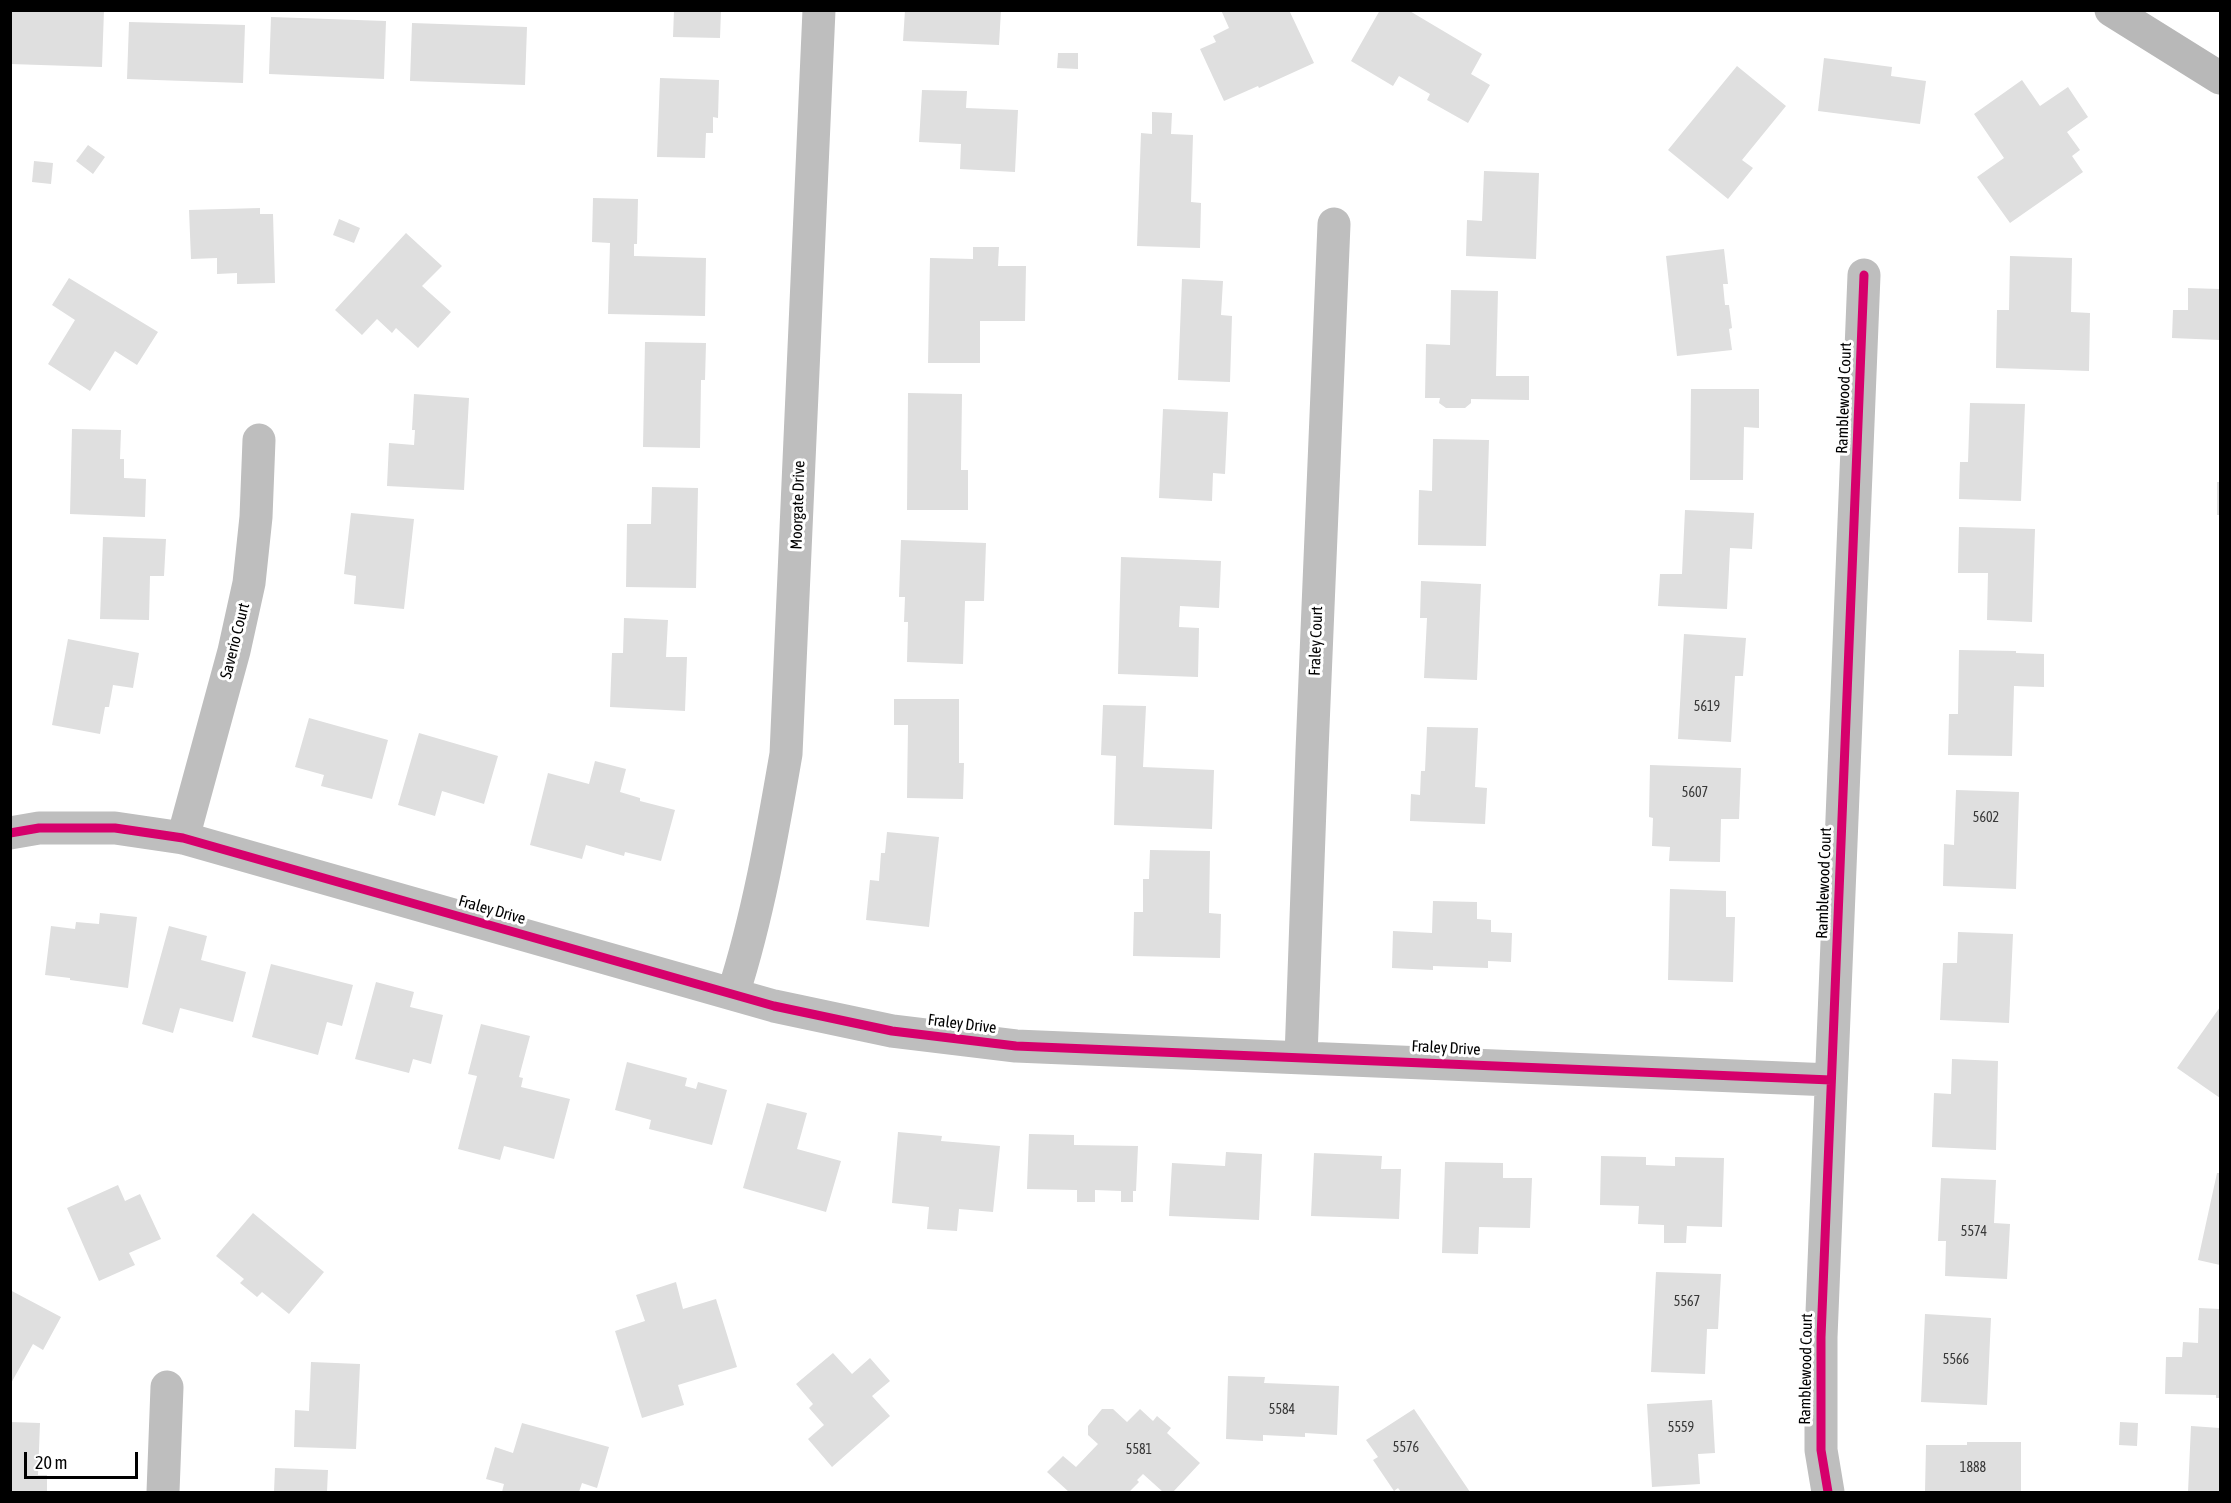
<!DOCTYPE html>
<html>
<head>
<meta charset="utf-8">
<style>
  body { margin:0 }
  #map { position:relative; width:2231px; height:1503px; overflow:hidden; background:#fff; font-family:"Asap Condensed",sans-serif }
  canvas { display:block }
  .frame { position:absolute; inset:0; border:12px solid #000; pointer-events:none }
  .scale { position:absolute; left:24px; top:1452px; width:114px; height:27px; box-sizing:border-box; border:3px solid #000; border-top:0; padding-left:8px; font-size:18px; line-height:21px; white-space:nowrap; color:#000; -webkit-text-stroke:4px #fff; paint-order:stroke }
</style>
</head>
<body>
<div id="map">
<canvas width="2231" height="1503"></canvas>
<div class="frame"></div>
<div class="scale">20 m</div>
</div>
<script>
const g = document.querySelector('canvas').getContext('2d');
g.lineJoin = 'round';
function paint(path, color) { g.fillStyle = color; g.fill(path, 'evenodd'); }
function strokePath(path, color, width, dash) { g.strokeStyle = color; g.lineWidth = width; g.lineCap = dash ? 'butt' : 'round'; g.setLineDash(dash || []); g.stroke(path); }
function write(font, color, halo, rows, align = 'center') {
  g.font = font + ' "Asap Condensed",sans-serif'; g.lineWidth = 6; g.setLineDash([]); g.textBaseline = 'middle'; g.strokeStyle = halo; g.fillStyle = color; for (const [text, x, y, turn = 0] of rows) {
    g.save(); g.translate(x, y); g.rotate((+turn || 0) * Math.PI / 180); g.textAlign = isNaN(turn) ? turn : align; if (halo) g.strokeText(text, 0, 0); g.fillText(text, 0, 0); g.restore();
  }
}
const building = new Path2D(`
  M10 10H104L102 67 10 64Z
  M674 10H721L720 38 673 37Z
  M905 10H1001L999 45 903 41Z
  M1221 10H1289L1314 63 1259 88 1258 86 1224 101 1200 49 1216 42 1213 36 1229 28Z
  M1380 10H1408L1482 54 1471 74 1490 85 1468 123 1427 100 1430 94 1399 76 1393 86 1351 61Z
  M271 17 386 21 384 79 269 74Z
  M129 22 245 25 243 83 127 79Z
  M412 23 527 27 525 85 410 81Z
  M1058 53H1078V69L1057 68Z
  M1824 58 1892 67 1891 76 1926 81 1920 124 1818 111Z
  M1737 66 1786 106 1742 160 1753 168 1728 199 1668 150Z
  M660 78 719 80 718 118 713 117V133H706L705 158 657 157Z
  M2022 80 2040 106 2068 87 2088 117 2067 132 2080 150 2072 156 2083 172 2010 223 1977 177 2004 158 1974 114Z
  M922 90 967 91 966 108 1018 110 1015 172 960 169 961 144 919 142Z
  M1152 112 1172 113 1171 134 1193 135 1191 202 1201 203 1200 248 1137 246 1141 133 1152 134Z
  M88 145 105 157 93 174 76 161Z
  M34 161 53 163 51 184 32 182Z
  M1484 171 1539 173 1536 259 1466 256 1467 220 1482 221Z
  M593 198 638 199 637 244H634V256L706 258 705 316 608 314 610 243 592 242Z
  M260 208V214H273L275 283 237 284V273L217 274V258L191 259 189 210Z
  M339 219 360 228 354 243 333 235Z
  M406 233 442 266 422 286 451 312 418 348 396 328 392 333 377 319 362 335 335 310Z
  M973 247H999L998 266H1026L1025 321H980V363H928L930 258 973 259Z
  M1724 249 1728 284H1723L1725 305H1729L1732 328 1729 329 1732 350 1677 356 1666 256Z
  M2010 256 2072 258 2071 312 2090 313 2089 371 1996 368 1997 310H2009Z
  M69 278 158 332 137 365 115 351 90 391 48 364 75 320 52 305Z
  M1182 279 1223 281 1221 315 1232 316 1230 382 1178 380Z
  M2188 288 2220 289V340L2172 338 2173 310H2188Z
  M1451 290 1498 291 1496 376H1529V400L1471 399V403L1465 408H1446L1439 403 1440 398H1425L1426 344 1450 345Z
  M645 342 706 343 705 380H701L700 448 643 447Z
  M1691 389H1759V428L1744 427 1743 480H1690Z
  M908 393 962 394 961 470H968V510H907Z
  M414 394 469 398 464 490 387 486 389 443 414 445 415 430H412Z
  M1970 403 2025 404 2021 501 1959 499 1960 462H1968Z
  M1163 409 1228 412 1225 474 1213 473 1212 501 1159 498Z
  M72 429 121 430 120 459H124V478L146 479 145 517 70 514Z
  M1433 439 1489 440 1486 546 1418 545 1419 490 1432 491Z
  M2217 482H2220V515H2217Z
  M652 487 698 488 696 588 626 587 627 524H651Z
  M1685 510 1754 513 1752 549 1730 548 1727 609 1658 606 1660 574H1682Z
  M351 513 414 519 404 609 354 604 356 576 344 574Z
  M1959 527 2035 529 2032 622 1987 620 1988 573H1958Z
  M103 537 166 539 164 576H150L149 620 100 619Z
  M901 540 986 543 984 601H965L963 664 907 662 908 622H904L905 597H899Z
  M1121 557 1221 561 1219 608 1180 606 1179 627 1199 628 1198 677 1118 674Z
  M1421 581 1481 584 1477 680 1424 678 1427 618H1420Z
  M624 618 668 620 666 657H687L685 711 610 707 612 653H623Z
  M1684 634 1746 638 1743 676H1735L1731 742 1678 739Z
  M68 639 139 653 133 688 113 685 109 707H105L100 734 52 725Z
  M1959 650 2016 651V653L2044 654V687L2014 686 2012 756 1948 755 1949 714H1958Z
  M894 699H959V763H964L963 799 907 798 908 725H894Z
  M1103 705 1146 706 1143 767 1214 770 1212 829 1114 825 1116 756 1101 755Z
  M309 718 388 740 372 799 321 786 324 775 295 767Z
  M1427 727 1478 728 1475 787 1487 788 1485 824 1410 821 1411 794 1420 795 1421 771H1425Z
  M419 733 498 756 484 804 442 791 435 816 398 805Z
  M595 761 626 769 620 792 640 798V801L675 810 661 861 625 852 624 856 586 845 582 859 530 845 548 773 589 784Z
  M1650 765 1741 768 1739 819H1721L1720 862 1669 861 1670 847 1652 846 1653 818 1649 817Z
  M1956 790 2019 792 2016 889 1943 886 1944 844 1954 845Z
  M887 832 939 837 929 927 866 920 870 880 879 881 881 853H885Z
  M1150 850 1210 851 1209 913 1221 914 1220 958 1133 956 1134 912H1143V879H1149Z
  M1670 889 1726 891V917H1735L1733 982 1668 980Z
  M1433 901 1477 902V919L1491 920V932L1512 933 1511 962 1488 961V968L1433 966V970L1392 968 1393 931 1432 933Z
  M100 913 137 917 128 988 70 980V978L45 975 51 926 75 929 76 922 99 924Z
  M169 926 207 936 201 960 246 972 233 1022 180 1008 173 1033 142 1024Z
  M1958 932 2013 934 2009 1023 1940 1020 1943 963H1957Z
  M271 964 353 985 342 1026 327 1022 318 1055 252 1037Z
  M376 982 414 992 410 1007 443 1015 431 1064 413 1059 409 1073 355 1059Z
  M2220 1007V1098L2177 1068Z
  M481 1024 530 1036 519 1077 523 1078 521 1087 570 1099 554 1159 504 1146 500 1160 458 1149 477 1076 468 1074Z
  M1952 1059 1998 1061 1996 1150 1932 1147 1934 1093 1951 1094Z
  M627 1062 687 1078 685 1086 696 1089 698 1082 727 1090 712 1145 649 1129 651 1120 615 1110Z
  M767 1103 807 1113 797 1149 841 1161 826 1212 743 1188Z
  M898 1132 942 1136 941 1141 1000 1146 993 1212 959 1209 957 1231 927 1229 929 1207 892 1203Z
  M1029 1134 1074 1135V1145L1138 1146 1136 1191H1133V1202H1121V1191L1095 1190V1202H1077V1190L1027 1189Z
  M1226 1152 1262 1154 1259 1220 1169 1216 1172 1163 1225 1166Z
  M1314 1153 1382 1156 1381 1169H1401L1399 1219 1311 1216Z
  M1601 1156 1646 1157V1165L1675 1166V1157L1724 1158 1722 1227 1687 1226 1686 1243H1664V1225L1638 1224 1639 1206 1600 1205Z
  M1445 1162 1503 1163V1178H1532L1530 1228 1479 1227 1478 1254 1442 1253Z
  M2217 1173H2220V1265L2198 1260Z
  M1941 1178 1996 1180 1994 1223 2010 1224 2007 1279 1945 1276 1946 1241H1938Z
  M118 1185 125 1201 140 1194 161 1239 129 1253 135 1265 99 1281 67 1208Z
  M253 1213 324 1272 289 1314 262 1292 257 1297 240 1283 244 1279 216 1256Z
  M1656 1272 1721 1274 1718 1329H1707L1705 1374 1651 1372Z
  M676 1282 683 1309 716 1299 737 1367 678 1385 684 1405 642 1418 615 1331 645 1321 636 1295Z
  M10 1290 61 1317 43 1350 33 1344 10 1385Z
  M2199 1308 2220 1309V1398H2216V1395L2165 1394 2166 1357H2182L2183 1342 2198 1343Z
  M1925 1314 1991 1318 1987 1405 1921 1402Z
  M833 1353 852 1374 870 1358 890 1381 872 1396 890 1416 832 1467 808 1439 824 1425 809 1408 813 1404 796 1384Z
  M311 1362 360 1364 356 1449 294 1447 295 1410 309 1411Z
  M1228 1376 1265 1377 1264 1383 1339 1386 1337 1435 1305 1433V1437L1263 1435V1441L1226 1439Z
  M1712 1400 1715 1453 1698 1454 1700 1484 1652 1487 1647 1404Z
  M1102 1409H1113L1127 1422 1140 1409 1153 1421 1157 1416 1171 1428 1167 1433 1200 1463 1173 1492H1163L1143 1474 1137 1480 1139 1482 1129 1492H1069L1047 1472 1063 1456 1076 1467 1098 1444 1088 1435V1426Z
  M1414 1409 1470 1492H1401L1398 1488 1394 1491 1373 1460 1378 1457 1366 1440Z
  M10 1422 40 1423 38 1475H47V1492H10Z
  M2120 1422 2138 1423 2137 1446 2119 1445Z
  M522 1423 609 1447 597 1488 582 1483 579 1492H502L504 1484 486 1479 495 1447 513 1453Z
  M2191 1426 2220 1428V1492H2188Z
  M1967 1442H2021V1491L1925 1492 1926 1445H1967Z
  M275 1468 328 1470 327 1492H274Z`);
const street = new Path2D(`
  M10 833 39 828H115L183 838 774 1006 892 1031 1016 1046 1831 1080
  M183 838 234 651 249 583 256 517 259 440
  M733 994C758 916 772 835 786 754L819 10
  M1301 1057 1312 751 1334 224
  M163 1492 167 1387
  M1828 1492 1821 1450V1337L1864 275`);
const secondary = new Path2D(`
  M2111 10 2220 78`);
const cycleway = new Path2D(`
  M10 833 39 828H115L183 838 774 1006 892 1031 1016 1046 1831 1080
  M1828 1492 1821 1450V1337L1864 275`);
const numberNames = [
  ["5619",1707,707],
  ["5607",1695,793],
  ["5602",1986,818],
  ["5574",1974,1232],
  ["5567",1687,1302],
  ["5566",1956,1360],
  ["5584",1282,1410],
  ["5559",1681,1428],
  ["5576",1406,1448],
  ["5581",1139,1450],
  ["1888",1973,1468]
];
const streetNames = [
  ["Ramblewood Court",1844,398,-88],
  ["Moorgate Drive",798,505,-88],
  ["Saverio Court",235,641,-76],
  ["Fraley Court",1316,641,-88],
  ["Ramblewood Court",1824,883,-88],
  ["Fraley Drive",492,910,16],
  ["Fraley Drive",962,1024,7],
  ["Fraley Drive",1446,1048,3],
  ["Ramblewood Court",1806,1369,-89]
];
paint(building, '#dfdfdf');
strokePath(street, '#bebebe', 33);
strokePath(secondary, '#b8b8b8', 33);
strokePath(cycleway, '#d6006c', 9);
write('14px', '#383838', null, numberNames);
write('16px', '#000', '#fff', streetNames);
</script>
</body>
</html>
